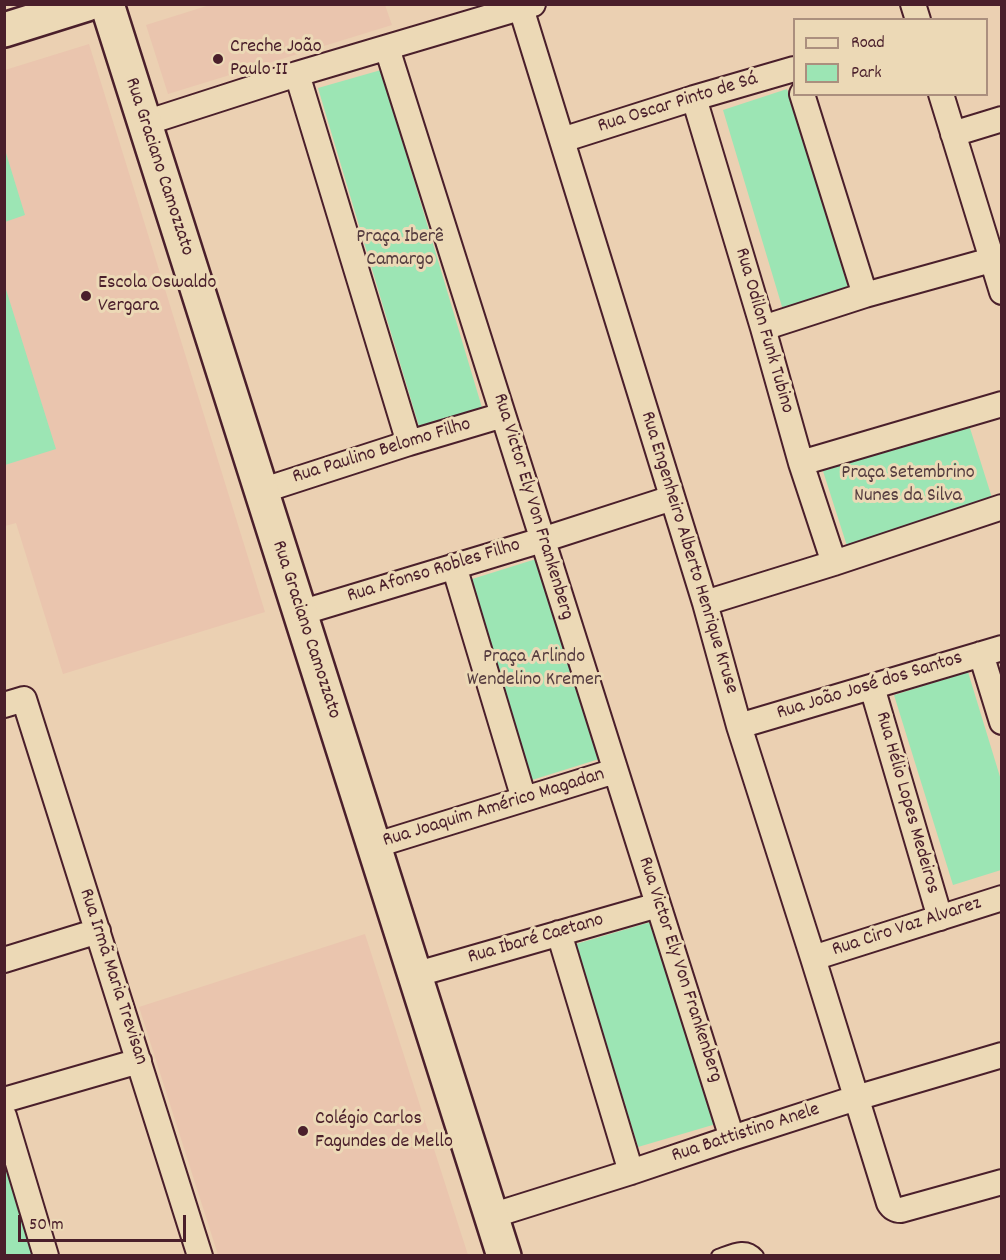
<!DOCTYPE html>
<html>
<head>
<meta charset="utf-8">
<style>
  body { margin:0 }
  #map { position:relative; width:1006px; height:1260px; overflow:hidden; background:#ebd0b2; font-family:Dekko,sans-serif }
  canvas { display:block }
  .frame { position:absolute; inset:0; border:6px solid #4a1f2b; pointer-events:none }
  .legend { position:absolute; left:793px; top:18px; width:195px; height:78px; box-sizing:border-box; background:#ecd9b6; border:2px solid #ab8f7e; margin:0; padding:8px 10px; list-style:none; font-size:18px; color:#4a1f2b }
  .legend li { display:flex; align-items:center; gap:12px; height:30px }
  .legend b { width:30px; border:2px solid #ab8f7e }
  .scale { position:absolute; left:18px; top:1215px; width:168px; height:27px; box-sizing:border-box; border:3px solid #4a1f2b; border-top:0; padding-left:8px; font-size:18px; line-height:21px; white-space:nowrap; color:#4a1f2b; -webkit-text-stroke:4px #ecd9b6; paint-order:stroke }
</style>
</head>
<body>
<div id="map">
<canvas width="1006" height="1260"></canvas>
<div class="frame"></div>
<ul class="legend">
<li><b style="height:8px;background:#ecd9b6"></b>Road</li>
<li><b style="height:16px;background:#9ce5b4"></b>Park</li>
</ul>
<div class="scale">50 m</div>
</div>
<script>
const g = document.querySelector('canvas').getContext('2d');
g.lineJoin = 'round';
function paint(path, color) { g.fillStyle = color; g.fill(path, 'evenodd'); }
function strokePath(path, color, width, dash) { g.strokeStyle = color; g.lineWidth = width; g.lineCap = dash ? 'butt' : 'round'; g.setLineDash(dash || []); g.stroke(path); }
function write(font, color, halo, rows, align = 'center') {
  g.font = font + ' Dekko,sans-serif'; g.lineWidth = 6; g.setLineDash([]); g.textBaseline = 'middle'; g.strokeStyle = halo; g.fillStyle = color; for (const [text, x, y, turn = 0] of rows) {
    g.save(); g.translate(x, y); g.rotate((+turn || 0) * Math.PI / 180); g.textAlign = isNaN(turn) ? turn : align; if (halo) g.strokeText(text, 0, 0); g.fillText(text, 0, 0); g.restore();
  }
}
const built = new Path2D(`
  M213 4 385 5 392 25 168 94 146 25Z
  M89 44 265 612 63 674 16 523 5 526V70Z
  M365 934 468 1255H218L139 1007Z`);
const green = new Path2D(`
  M381 70 483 411 420 430 318 88Z
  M787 89 849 290 783 310 723 110Z
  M4 153H6L25 215 5 222Z
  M4 283 56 449 5 465H4Z
  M969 425 993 501 847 546 823 471Z
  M536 559 599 759 532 780 469 580Z
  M968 672 1001 780V870L953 885 894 695Z
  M654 921 716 1124 638 1147 576 944Z
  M5 1131 45 1255H5Z`);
const lane = new Path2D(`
  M718 1256C732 1251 746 1243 757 1256`);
const street = new Path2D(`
  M913 4 918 20
  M521 8 705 603 739 726 813 958 889 1203C892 1208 895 1210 901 1210L1002 1182
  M387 48 732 1138
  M297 74 409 443
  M802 94 865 295
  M941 94 1002 292
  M694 98 763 328 801 463 834 563
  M145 123 297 74 533 4
  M953 134 1002 119
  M562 140 694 98 794 69
  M763 328 865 295 1002 257
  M801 463 1002 404
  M261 491 409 443 503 415
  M454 566 524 799
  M705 603 834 563 1002 507
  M300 613 542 540 672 498
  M981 654 1002 722
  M872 687 940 918
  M4 705 24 699 200 1256
  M739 726 1002 648
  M373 846 615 771
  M559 933 631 1172
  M813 958 1002 898
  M4 960 98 931
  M414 975 658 905
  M4 1100 139 1061
  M4 1116 46 1256
  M491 1216 631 1172 732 1138 856 1098 1002 1055`);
const secondary = new Path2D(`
  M107 4 504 1256
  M4 30 87 4`);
const markers = [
  [218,59,6,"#4a1f2b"],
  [86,296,6,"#4a1f2b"],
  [303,1131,6,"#4a1f2b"]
];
const poiNames = [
  ["Creche João",230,48],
  ["Paulo II",230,71],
  ["Escola Oswaldo",98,284],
  ["Vergara",98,307],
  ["Colégio Carlos",315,1120],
  ["Fagundes de Mello",315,1143]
];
const streetNames = [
  ["Rua Oscar Pinto de Sá",678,104,-17],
  ["Rua Graciano Camozzato",158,167,72],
  ["Rua Odilon Funk Tubino",763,331,74],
  ["Rua Paulino Belomo Filho",382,452,-17],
  ["Rua Victor Ely Von Frankenberg",532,507,73],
  ["Rua Engenheiro Alberto Henrique Kruse",688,553,73],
  ["Rua Afonso Robles Filho",434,572,-17],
  ["Rua Graciano Camozzato",305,630,72],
  ["Rua João José dos Santos",870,687,-17],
  ["Rua Hélio Lopes Medeiros",906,803,74],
  ["Rua Joaquim Américo Magadan",494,809,-17],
  ["Rua Ciro Vaz Alvarez",907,928,-18],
  ["Rua Ibaré Caetano",536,940,-16],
  ["Rua Victor Ely Von Frankenberg",679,970,72],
  ["Rua Irmã Maria Trevisan",112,977,72],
  ["Rua Battistino Anele",746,1134,-18]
];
const parkNames = [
  ["Praça Iberê",400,238],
  ["Camargo",400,261],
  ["Praça Setembrino",908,474],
  ["Nunes da Silva",908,497],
  ["Praça Arlindo",534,658],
  ["Wendelino Kremer",534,681]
];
paint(built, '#eac5ae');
paint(green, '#9ce5b4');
strokePath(lane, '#4a1f2b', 16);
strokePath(street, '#4a1f2b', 28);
strokePath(secondary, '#4a1f2b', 38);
strokePath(lane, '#ecd9b6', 12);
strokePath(street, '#ecd9b6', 24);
strokePath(secondary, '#ecd9b6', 33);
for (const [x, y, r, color] of markers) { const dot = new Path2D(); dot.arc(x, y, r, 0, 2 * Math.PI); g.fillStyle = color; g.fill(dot); strokePath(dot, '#ecd9b6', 2); }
write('20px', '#4a1f2b', '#ecd9b6', poiNames, 'left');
write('20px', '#4a1f2b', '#ecd9b6', streetNames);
write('20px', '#563d40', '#ecd9b6', parkNames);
</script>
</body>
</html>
